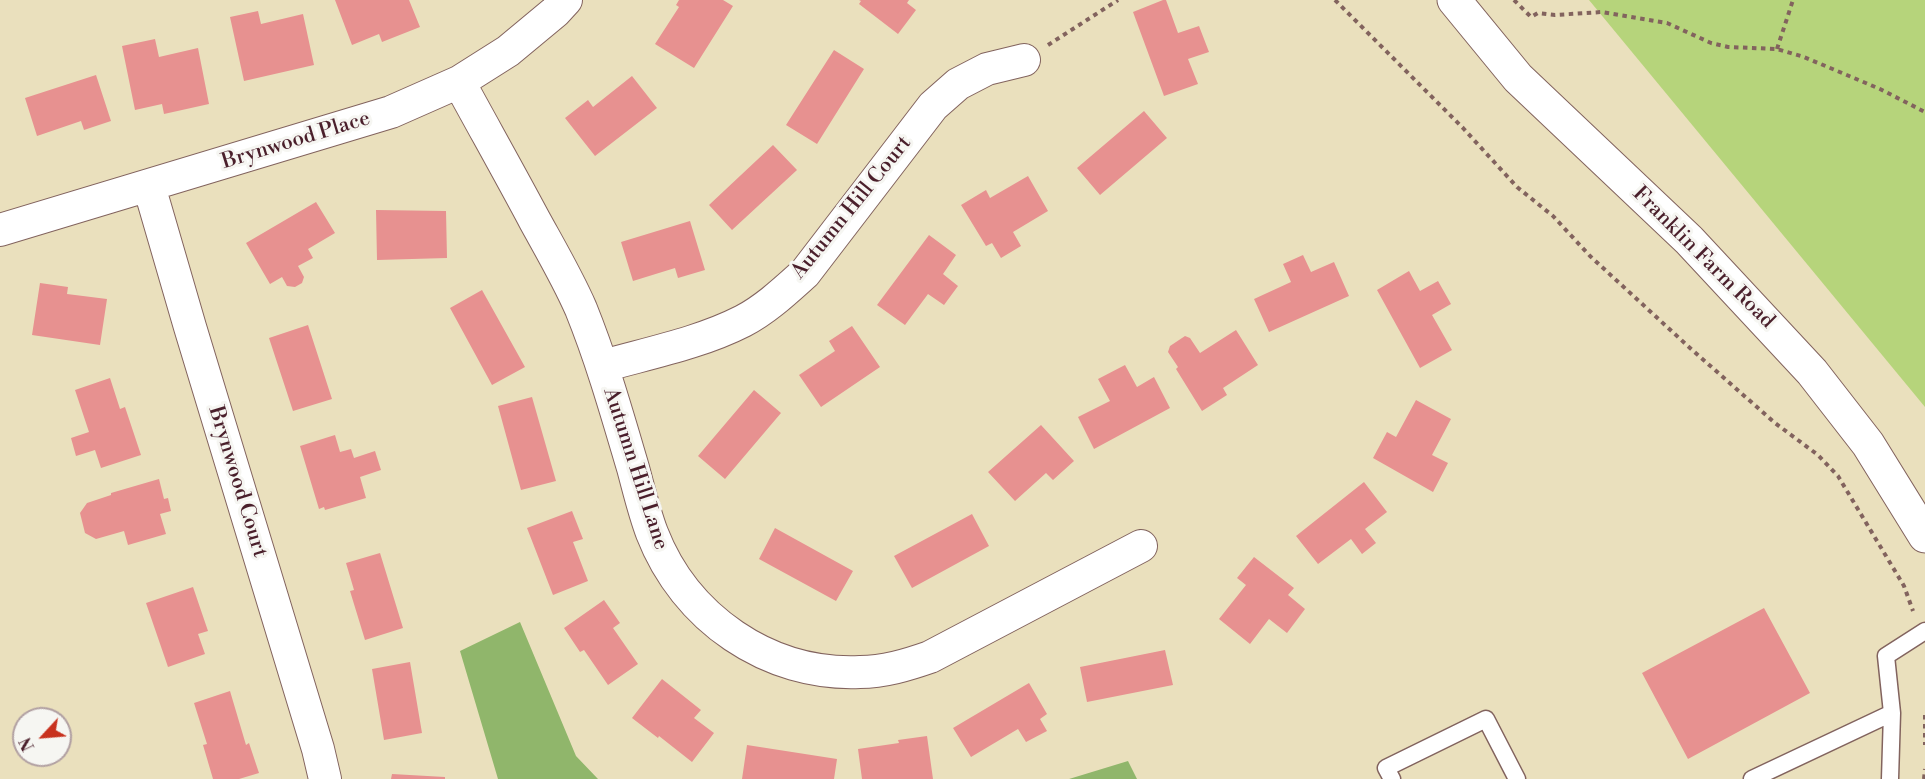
<!DOCTYPE html>
<html>
<head>
<meta charset="utf-8">
<style>
  body { margin:0 }
  #map { position:relative; width:1925px; height:779px; overflow:hidden; background:#eae0bd; font-family:"Libre Bodoni",serif }
  canvas { display:block }
  .north { position:absolute; left:12px; top:707px; width:60px; height:60px; box-sizing:border-box; background:#f6f6f2; border:2px solid #b1a0a2; border-radius:50%; rotate:244deg; font-size:16px; font-weight:700; line-height:24px; text-align:center; color:#4a1f2b }
  .north::after { content:''; display:block; margin:auto; width:21px; height:27px; background:#c8321e; clip-path:polygon(50% 0,100% 100%,50% 72%,0 100%) }
</style>
</head>
<body>
<div id="map">
<canvas width="1925" height="779"></canvas>
<div class="north">N</div>
</div>
<script>
const g = document.querySelector('canvas').getContext('2d');
g.lineJoin = 'round';
function paint(path, color) { g.fillStyle = color; g.fill(path, 'evenodd'); }
function strokePath(path, color, width, dash) { g.strokeStyle = color; g.lineWidth = width; g.lineCap = dash ? 'butt' : 'round'; g.setLineDash(dash || []); g.stroke(path); }
function write(font, color, halo, rows, align = 'center') {
  g.font = font + ' "Libre Bodoni",serif'; g.lineWidth = 6; g.setLineDash([]); g.textBaseline = 'middle'; g.strokeStyle = halo; g.fillStyle = color; for (const [text, x, y, turn = 0] of rows) {
    g.save(); g.translate(x, y); g.rotate((+turn || 0) * Math.PI / 180); g.textAlign = isNaN(turn) ? turn : align; if (halo) g.strokeText(text, 0, 0); g.fillText(text, 0, 0); g.restore();
  }
}
const green = new Path2D(`
  M1589 0H1925V407Z`);
const forest = new Path2D(`
  M520 622 576 756 598 779H498L460 651Z
  M1128 761 1137 779H1069Z`);
const building = new Path2D(`
  M335 0H409L420 27 382 42 379 34 352 45Z
  M679 0H723L733 6 694 68 655 44 679 7 676 5Z
  M859 0H909L907 3 916 10 898 34 859 4 861 1Z
  M1163 0H1166L1178 33 1199 26 1209 52 1188 59 1198 84 1164 96 1133 12Z
  M258 11 261 24 303 14 314 65 244 81 230 17Z
  M155 39 159 57 198 48 209 104 164 114 162 104 135 110 122 46Z
  M834 50 864 69 817 144 786 125Z
  M96 75 111 121 84 130 81 121 37 136 25 98Z
  M632 76 657 108 595 156 565 118 588 100 593 107Z
  M1144 111 1167 138 1100 195 1077 168Z
  M773 145 797 170 732 230 709 205Z
  M1028 176 1048 211 1013 232 1021 246 1001 258 992 243 986 246 961 205 986 190 990 198Z
  M316 202 335 233 308 249 313 258 298 266 304 277 302 283 295 287 287 286 282 277 270 284 246 243Z
  M376 210 446 211 447 258 377 260Z
  M690 221 705 270 678 278 675 268 633 281 621 242Z
  M929 235 956 255 943 274 958 286 944 305 928 294 905 325 877 305Z
  M1303 255 1311 272 1334 262 1349 296 1269 332 1254 299 1291 282 1283 264Z
  M1409 271 1420 291 1438 281 1451 304 1432 315 1452 350 1420 368 1377 290Z
  M40 283 68 287 67 294 107 299 100 345 32 335Z
  M482 290 525 367 492 385 450 308Z
  M308 325 332 399 293 411 269 338Z
  M852 326 880 367 821 407 799 375 835 351 829 341Z
  M1236 330 1258 365 1223 388 1227 395 1202 411 1176 369 1178 367 1168 352 1170 346 1185 336 1190 338 1200 353Z
  M1125 365 1137 387 1154 377 1170 408 1094 449 1078 417 1110 401 1098 379Z
  M110 378 120 409 125 407 141 455 101 468 95 450 76 456 71 438 89 432 75 390Z
  M754 390 781 413 725 479 698 456Z
  M532 397 556 481 521 490 498 406Z
  M1416 400 1451 419 1432 455 1448 463 1433 492 1373 458 1387 432 1396 437Z
  M1041 425 1074 461 1053 480 1046 473 1015 501 988 472Z
  M335 435 340 452 351 449 354 458 375 451 381 470 360 477 366 498 325 510 324 507 319 509 300 446Z
  M159 479 164 499 168 498 171 511 160 514 166 534 128 545 124 531 96 539 85 533 80 513 87 503 111 495V493Z
  M1364 482 1387 512 1365 529 1376 543 1362 554 1351 539 1318 564 1296 536Z
  M572 511 583 539 573 542 588 581 553 595 527 528Z
  M972 514 989 546 912 588 894 556Z
  M775 528 853 571 836 601 759 559Z
  M380 553 403 628 365 640 350 591 354 590 346 563Z
  M1254 557 1294 588 1288 595 1305 609 1287 633 1269 619 1250 644 1219 619 1246 585 1237 578Z
  M193 587 208 631 198 634 205 654 168 667 146 603Z
  M604 600 620 623 613 628 638 664 608 685 584 650 580 652 564 628Z
  M1764 608 1810 693 1688 759 1642 673Z
  M1165 650 1173 685 1087 702 1080 667Z
  M410 662 422 733 384 740 372 669Z
  M662 679 701 710 694 718 714 733 692 762 659 736 658 738 632 718Z
  M1029 683 1047 714 1040 719 1047 731 1026 742 1018 729 971 757 953 728Z
  M230 691 246 745 249 743 259 773 239 779H213L203 745 207 744 194 703Z
  M927 736 933 779H862L858 749 899 743 898 740Z
  M747 745 837 759 834 779H742Z
  M392 774 445 777V779H391Z`);
const path = new Path2D(`
  M1335 0 1463 128 1517 187 1553 216 1590 256 1690 348 1775 423 1818 455 1838 476 1904 586 1913 611
  M1514 0 1531 17 1538 13 1555 15 1602 12 1667 23 1711 43 1728 47 1777 49 1804 57 1880 89 1925 112
  M1048 45 1118 0
  M1777 49 1793 0
  M1925 715V745
  M1924 779 1925 769`);
const service = new Path2D(`
  M1392 779 1386 768 1486 719 1517 779
  M1752 779 1892 713
  M1890 779 1892 713 1886 656 1925 631`);
const minor = new Path2D(`
  M459 82C484 128 510 174 535 221 551 250 568 279 581 309 602 361 617 414 633 468 639 490 644 512 652 533 685 618 768 676 860 672 884 672 907 665 930 657L1141 546
  M149 186 190 327 318 749 325 779
  M0 230 391 112 459 82 508 51 555 12 566 0
  M603 366C649 353 700 343 743 321 766 309 786 290 805 273L933 106 958 84 987 69 1024 60`);
const tertiary = new Path2D(`
  M1454 0 1518 78 1689 240 1812 372 1868 444 1925 536`);
const streetNames = [
  ["Brynwood Place",296,141,-17],
  ["Autumn Hill Court",852,208,-51],
  ["Franklin Farm Road",1703,258,45],
  ["Autumn Hill Lane",635,469,72],
  ["Brynwood Court",237,482,73]
];
paint(green, '#b6d47b');
paint(forest, '#90b66b');
paint(building, '#e79190');
strokePath(service, '#82635e', 19);
strokePath(minor, '#82635e', 34);
strokePath(tertiary, '#82635e', 35);
strokePath(path, '#82635e', 4, [4.5, 4.5]);
strokePath(service, '#fff', 16);
strokePath(minor, '#fff', 32);
strokePath(tertiary, '#fff', 33);
write('21px', '#4a1f2b', '#f6f6f2', streetNames);
</script>
</body>
</html>
